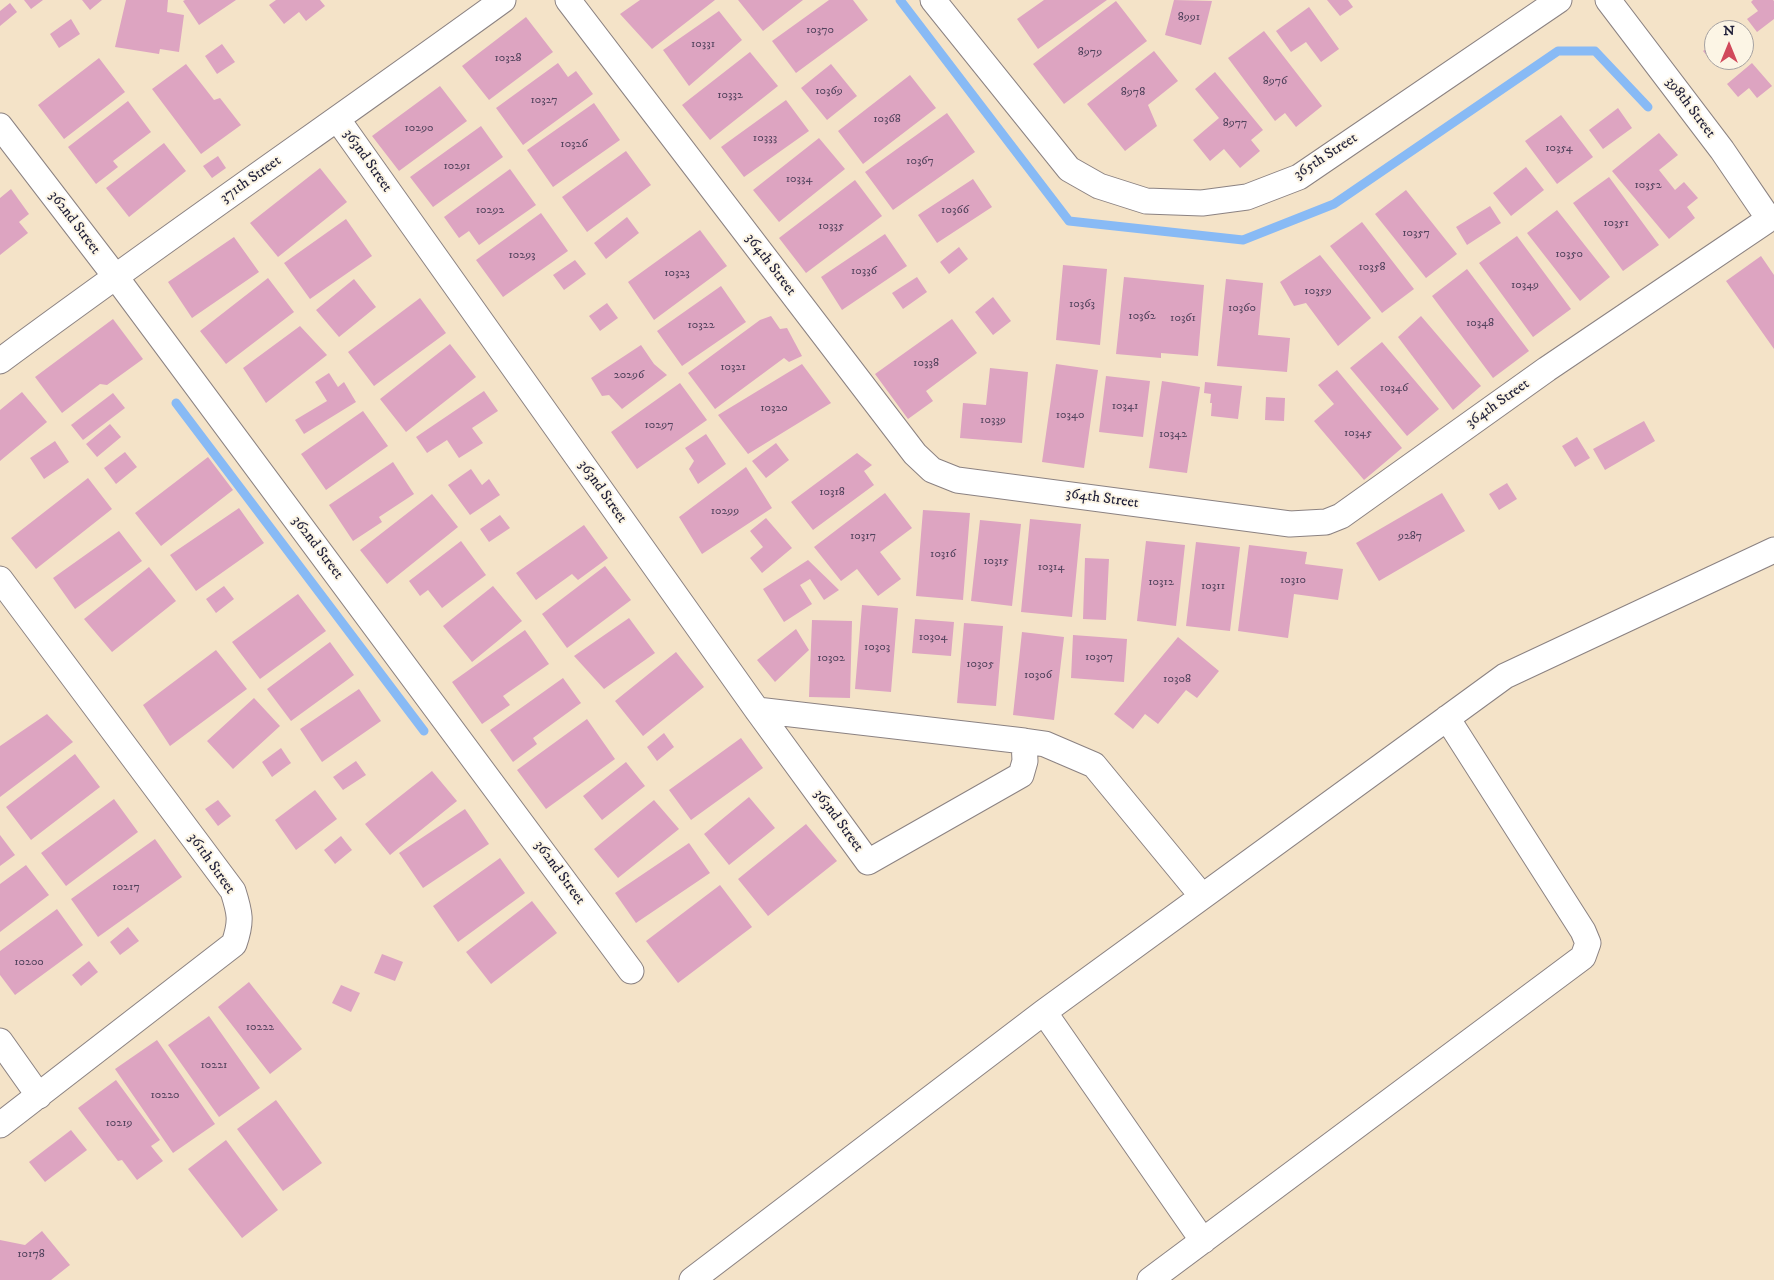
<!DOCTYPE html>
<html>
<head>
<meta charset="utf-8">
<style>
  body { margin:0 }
  #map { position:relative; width:1774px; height:1280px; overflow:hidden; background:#f4e3c8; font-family:"IM FELL DW Pica",serif }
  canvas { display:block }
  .north { position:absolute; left:1704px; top:20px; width:50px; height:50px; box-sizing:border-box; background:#fcf5e5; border:1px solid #a5a1a1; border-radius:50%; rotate:0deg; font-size:14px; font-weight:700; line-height:20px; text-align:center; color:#22223b }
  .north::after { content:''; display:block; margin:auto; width:18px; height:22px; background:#d1495b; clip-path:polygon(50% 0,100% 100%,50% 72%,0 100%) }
</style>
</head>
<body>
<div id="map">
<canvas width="1774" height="1280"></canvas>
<div class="north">N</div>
</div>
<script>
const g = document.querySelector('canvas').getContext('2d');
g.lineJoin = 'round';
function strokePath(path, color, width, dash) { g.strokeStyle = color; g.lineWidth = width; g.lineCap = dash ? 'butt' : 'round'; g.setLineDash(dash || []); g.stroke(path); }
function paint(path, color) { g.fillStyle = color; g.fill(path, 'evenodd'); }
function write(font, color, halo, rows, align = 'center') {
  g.font = font + ' "IM FELL DW Pica",serif'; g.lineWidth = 4; g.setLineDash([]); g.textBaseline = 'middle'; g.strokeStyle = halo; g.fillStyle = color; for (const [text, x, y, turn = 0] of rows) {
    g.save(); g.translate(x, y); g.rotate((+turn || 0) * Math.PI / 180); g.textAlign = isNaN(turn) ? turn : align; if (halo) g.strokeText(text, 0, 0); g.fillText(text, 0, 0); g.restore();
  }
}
const stream = new Path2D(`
  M900 0 1069 221 1243 240 1334 204 1558 51H1595L1648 107
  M176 403 424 731`);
const building = new Path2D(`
  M24 0H43L31 9Z
  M82 0H102L90 10Z
  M126 0H168L167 12 184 15 179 52 160 49 159 54 115 47Z
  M185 0H236L199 25 183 1Z
  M276 0H320L325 6 306 21 299 12 284 24 269 5Z
  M640 0H715L652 49 620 14Z
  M738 0H803L763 31Z
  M829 0H853L868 20 796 73 772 41Z
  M1044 0H1107L1038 49 1017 19Z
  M1174 0 1212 1 1201 45 1165 35Z
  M1327 0H1348L1353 7 1340 16Z
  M1753 0H1773L1774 1V19L1757 32 1747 19 1758 11 1751 2Z
  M1116 1 1147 41 1064 104 1033 64Z
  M10 3 17 12 0 26V11Z
  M1309 7 1339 49 1321 62 1306 42 1291 52 1276 31Z
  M719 11 742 40 689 86 663 50Z
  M526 17 553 52 489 100 462 66Z
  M71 19 80 34 59 48 50 34Z
  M1721 22 1728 30H1714V42L1707 34Z
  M1264 31 1322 106 1296 127 1285 113 1275 121 1228 58Z
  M1714 43V60H1718L1714 64 1703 51Z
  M222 44 235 62 217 74 205 56Z
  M1154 51 1178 81 1148 105 1157 126 1125 151 1087 104Z
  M750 52 778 86 710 140 682 105Z
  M99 58 125 92 64 139 38 105Z
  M558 63 568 77 576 71 593 94 523 145 496 108Z
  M1752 63 1772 86 1757 98 1749 88 1738 97 1727 84Z
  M186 64 214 100 220 98 241 125 201 154 152 89Z
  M831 64 857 96 827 120 801 88Z
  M1215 72 1263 130 1251 140 1260 151 1240 168 1224 149 1210 161 1193 140 1219 118 1195 89Z
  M910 75 936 108 863 164 838 131Z
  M440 86 467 121 399 171 372 136Z
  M786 100 809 131 744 177 721 147Z
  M128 101 151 132 113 161 118 167 96 184 68 147Z
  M594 103 620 140 553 187 527 150Z
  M1618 108 1632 128 1603 149 1589 130Z
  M947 113 975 152 893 210 865 172Z
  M1561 115 1593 157 1557 184 1525 141Z
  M481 126 503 157 433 207 410 177Z
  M1659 133 1678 155 1659 170 1675 190 1684 182 1698 198 1687 207 1695 218 1669 239 1612 171Z
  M819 138 845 169 779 222 753 190Z
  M164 143 186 171 129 217 106 188Z
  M626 151 651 185 587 232 562 197Z
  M218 156 226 168 212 178 203 166Z
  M1526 167 1544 190 1511 216 1493 193Z
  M320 168 347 202 278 257 250 223Z
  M510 169 536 205 479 245 469 231 459 238 444 217Z
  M1609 177 1659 245 1623 271 1573 203Z
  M973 179 992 207 937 243 918 215Z
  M855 180 882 216 806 273 779 238Z
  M11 189 29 214 19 222 28 233 0 255V198Z
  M1406 190 1457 254 1426 278 1375 214Z
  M1490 206 1501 223 1467 245 1456 227Z
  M1557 210 1610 277 1580 301 1527 233Z
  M541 213 568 251 503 297 476 260Z
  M627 217 639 233 606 259 594 243Z
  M346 219 372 256 310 299 284 263Z
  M1362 222 1414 289 1382 313 1330 246Z
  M700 230 727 266 654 320 628 282Z
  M885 234 907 266 842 310 821 277Z
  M1517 236 1571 309 1533 337 1479 263Z
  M234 237 259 272 192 318 168 282Z
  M959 247 968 259 949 274 940 262Z
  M1320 255 1371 318 1338 346 1306 303 1294 306 1280 282Z
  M1761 256 1774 275V349L1726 281Z
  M575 260 586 274 564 290 553 275Z
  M1063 265 1107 269 1100 345 1056 340Z
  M1467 269 1529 351 1493 378 1432 296Z
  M917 277 927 292 903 309 892 293Z
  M1124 277 1204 285 1198 356 1161 353V358L1116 354Z
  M268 278 294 312 226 364 200 331Z
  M354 279 376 307 339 337 316 310Z
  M1226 279 1263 283 1258 335 1290 338 1287 372 1217 366Z
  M721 286 746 322 682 366 657 331Z
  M993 297 1011 321 993 335 975 312Z
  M420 298 446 333 374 386 348 352Z
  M607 303 618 318 600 331 589 316Z
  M771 316 780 329 787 328 802 356 789 362 784 358 715 409 688 373 760 320Z
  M1421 316 1481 386 1453 410 1398 337Z
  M113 319 143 359 107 385 100 384 62 413 35 377Z
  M952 319 977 353 926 391 933 401 908 419 875 374Z
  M300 326 327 355 266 403 243 368Z
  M1382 342 1439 409 1407 436 1350 368Z
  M450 344 476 377 406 432 380 399Z
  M641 345 654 364 667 375 622 409 609 395 602 396 591 378Z
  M802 364 831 403 748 454 718 415Z
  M1056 364 1098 370 1084 468 1042 462Z
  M990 368 1028 372 1022 443 960 438 963 403 986 405Z
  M1337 370 1402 448 1364 480 1314 421 1334 404 1318 385Z
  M329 373 338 387 344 382 356 402 304 434 295 420 327 401 315 382Z
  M1106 376 1150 381 1143 437 1099 432Z
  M1162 381 1200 387 1187 473 1149 468Z
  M1205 382 1242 386 1238 419 1211 416 1212 403H1210L1211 394 1204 393Z
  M680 383 707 420 637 469 611 432Z
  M484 391 498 411 472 428 483 443 459 458 447 440 427 453 416 437Z
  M22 392 47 422 0 461V410Z
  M113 393 125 408 83 440 71 425Z
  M1266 397 1285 398 1284 421 1265 420Z
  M363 411 388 446 326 490 301 454Z
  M1644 421 1655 441 1605 470 1593 449Z
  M110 424 121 437 97 457 86 444Z
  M706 434 726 464 698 484 689 469 694 461 685 448Z
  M1577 437 1590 458 1575 467 1562 446Z
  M55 441 69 462 44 479 30 458Z
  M776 443 789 460 766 478 752 461Z
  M125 452 137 467 116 484 104 468Z
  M857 453 872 465 864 471 874 485 813 530 791 502Z
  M208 457 233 490 161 546 135 513Z
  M393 462 414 494 379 517 382 522 353 541 329 505Z
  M746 467 772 508 702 554 679 517Z
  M471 469 482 485 489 479 500 495 470 515 448 485Z
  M88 478 112 509 36 569 11 538Z
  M1507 483 1517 499 1499 510 1489 494Z
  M885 493 912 528 880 552 901 579 878 596 857 569 841 581 814 547Z
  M1442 493 1465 531 1379 581 1356 543Z
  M432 494 458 527 387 584 360 550Z
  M239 508 264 543 196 591 170 555Z
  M923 510 970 513 963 600 916 596Z
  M500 515 510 528 489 542 480 529Z
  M766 518 792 548 762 573 750 558 763 547 750 531Z
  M1030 519 1081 524 1072 617 1021 612Z
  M980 520 1021 524 1012 606 971 601Z
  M584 525 608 558 578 580 572 574 536 600 516 573Z
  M119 531 142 561 75 609 53 578Z
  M461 541 486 575 442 608 428 590 420 596 409 581Z
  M1146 541 1185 545 1176 626 1137 621Z
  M1196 542 1240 547 1230 631 1186 626Z
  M1249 545 1307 552 1305 564 1343 569 1338 600 1294 594 1288 638 1238 631Z
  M1085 558 1109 559 1106 620 1083 619Z
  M808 560 839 590 824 600 810 579 800 585 812 604 784 622 763 589Z
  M605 566 631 600 567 648 542 614Z
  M149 567 176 601 112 652 84 619Z
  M224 586 234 599 216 613 206 599Z
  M493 586 522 621 472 662 443 626Z
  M298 594 326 631 260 679 232 642Z
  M862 605 898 608 891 692 855 689Z
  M629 618 655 653 604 689 574 656Z
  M915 619 954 622 951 656 912 653Z
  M812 620 852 621 850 698 809 697Z
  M964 623 1003 626 996 706 957 703Z
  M796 629 809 650 775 682 757 660Z
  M525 630 549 664 503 696 510 705 482 724 452 682Z
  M1022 632 1064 637 1054 720 1013 715Z
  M1073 635 1127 639 1124 682 1071 678Z
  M1178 637 1219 671 1197 698 1186 690 1158 724 1145 714 1133 729 1114 714Z
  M330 642 354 675 291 721 267 689Z
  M216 650 247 689 170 746 143 705Z
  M676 652 704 687 643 736 615 701Z
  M563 678 581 703 533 738 537 744 513 762 490 730Z
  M359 689 381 721 322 762 300 729Z
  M254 698 280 726 233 769 207 741Z
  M47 714 73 742 0 797V746Z
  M587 719 615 759 546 809 517 770Z
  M664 733 674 747 657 761 647 747Z
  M741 738 763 768 691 820 669 790Z
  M281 748 291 763 272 777 262 762Z
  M75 754 100 787 31 840 6 807Z
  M356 761 366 775 343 790 333 777Z
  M626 762 645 786 602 820 583 796Z
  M432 771 457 801 390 855 365 824Z
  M315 790 337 819 296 850 275 820Z
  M749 797 775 828 729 865 704 834Z
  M114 799 138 832 66 886 41 853Z
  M218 800 231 816 218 826 205 809Z
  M654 800 679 829 618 878 594 849Z
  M465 809 489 844 423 888 399 853Z
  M806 824 837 861 768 916 738 879Z
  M0 835 15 855 0 866Z
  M341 836 352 850 335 864 324 850Z
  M155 839 182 877 98 937 71 899Z
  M689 843 710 873 636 923 615 893Z
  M500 858 525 893 458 942 433 906Z
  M26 865 49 895 0 932V884Z
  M720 885 752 927 678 983 646 941Z
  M532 901 557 933 491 984 466 952Z
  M57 909 83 945 15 995 0 975V951Z
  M128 927 139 941 120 955 110 942Z
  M382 954 403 962 395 981 374 973Z
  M89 961 98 972 81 986 72 975Z
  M249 982 302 1049 270 1074 218 1007Z
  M341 985 360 993 351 1012 332 1003Z
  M209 1016 260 1088 219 1117 168 1045Z
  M157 1040 215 1124 173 1153 115 1069Z
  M116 1080 160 1140 151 1146 163 1161 137 1180 122 1160 118 1161 78 1108Z
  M276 1100 322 1163 283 1191 237 1129Z
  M71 1130 87 1150 45 1182 29 1162Z
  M226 1140 278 1210 242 1238 188 1169Z
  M42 1231 70 1265 51 1280H0V1240L25 1245Z`);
const street = new Path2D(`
  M568 0 915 454 932 470 957 480 1290 524 1326 522 1341 516 1547 369 1769 219 1774 217
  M933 0 1069 169 1099 186 1146 201 1202 203 1247 197 1299 177 1559 0
  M1608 0 1722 150 1769 219
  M338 120 757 710 868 862 1021 775 1025 761 1024 741 757 710
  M0 126 115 276 631 971
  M0 361C166 238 336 121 503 0
  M0 579 233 891C240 913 242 921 234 944L0 1125
  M1024 741 1045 744 1094 765 1202 896
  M1044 1012 1203 1241
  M0 1041 39 1096
  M692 1280 1044 1012 1505 676 1774 550
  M1150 1280 1583 957 1588 943 1583 931 1447 718`);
const numberNames = [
  ["8991",1189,18],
  ["10370",820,31],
  ["10331",703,45],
  ["8979",1090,53],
  ["10328",508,59],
  ["8976",1275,82],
  ["10369",829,92],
  ["8978",1133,93],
  ["10332",730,96],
  ["10327",544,101],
  ["10368",887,120],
  ["8977",1235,124],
  ["10290",419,129],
  ["10333",765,139],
  ["10326",574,145],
  ["10354",1559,149],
  ["10367",920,162],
  ["10291",457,167],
  ["10334",799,180],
  ["10352",1648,186],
  ["10292",490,211],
  ["10366",955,211],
  ["10351",1616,224],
  ["10335",831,227],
  ["10357",1416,234],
  ["10350",1569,255],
  ["10293",522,256],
  ["10358",1372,268],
  ["10336",864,272],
  ["10323",677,274],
  ["10349",1525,286],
  ["10359",1318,292],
  ["10363",1082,305],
  ["10360",1242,309],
  ["10362",1142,317],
  ["10361",1183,319],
  ["10348",1480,324],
  ["10322",701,326],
  ["10338",926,364],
  ["10321",733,368],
  ["20296",629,376],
  ["10346",1394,389],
  ["10341",1125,407],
  ["10320",774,409],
  ["10340",1070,416],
  ["10339",993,421],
  ["10297",659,426],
  ["10345",1358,434],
  ["10342",1173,435],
  ["10318",832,493],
  ["10299",725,512],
  ["10317",863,537],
  ["9287",1410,537],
  ["10316",943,555],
  ["10315",996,562],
  ["10314",1051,568],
  ["10310",1293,581],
  ["10312",1161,583],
  ["10311",1213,587],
  ["10304",933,638],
  ["10303",877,648],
  ["10307",1099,658],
  ["10302",831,659],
  ["10305",980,665],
  ["10306",1038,676],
  ["10308",1177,680],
  ["10217",126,888],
  ["10200",29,963],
  ["10222",260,1028],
  ["10221",214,1066],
  ["10220",165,1096],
  ["10219",119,1124],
  ["10178",31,1255]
];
const streetNames = [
  ["398th Street",1690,108,53],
  ["365th Street",1326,157,-33],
  ["363nd Street",367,161,55],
  ["371th Street",251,180,-35],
  ["362nd Street",74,223,53],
  ["364th Street",770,265,53],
  ["364th Street",1498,404,-35],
  ["363nd Street",602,492,55],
  ["364th Street",1102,499,8],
  ["362nd Street",317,548,53],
  ["363nd Street",838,821,54],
  ["361th Street",211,864,55],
  ["362nd Street",559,873,54]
];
strokePath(stream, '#88baf5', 9);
paint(building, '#dda4c1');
strokePath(street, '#8b8282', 27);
strokePath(street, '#fff', 25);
write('12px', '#51425c', null, numberNames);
write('15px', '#22223b', '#fcf5e5', streetNames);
</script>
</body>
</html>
